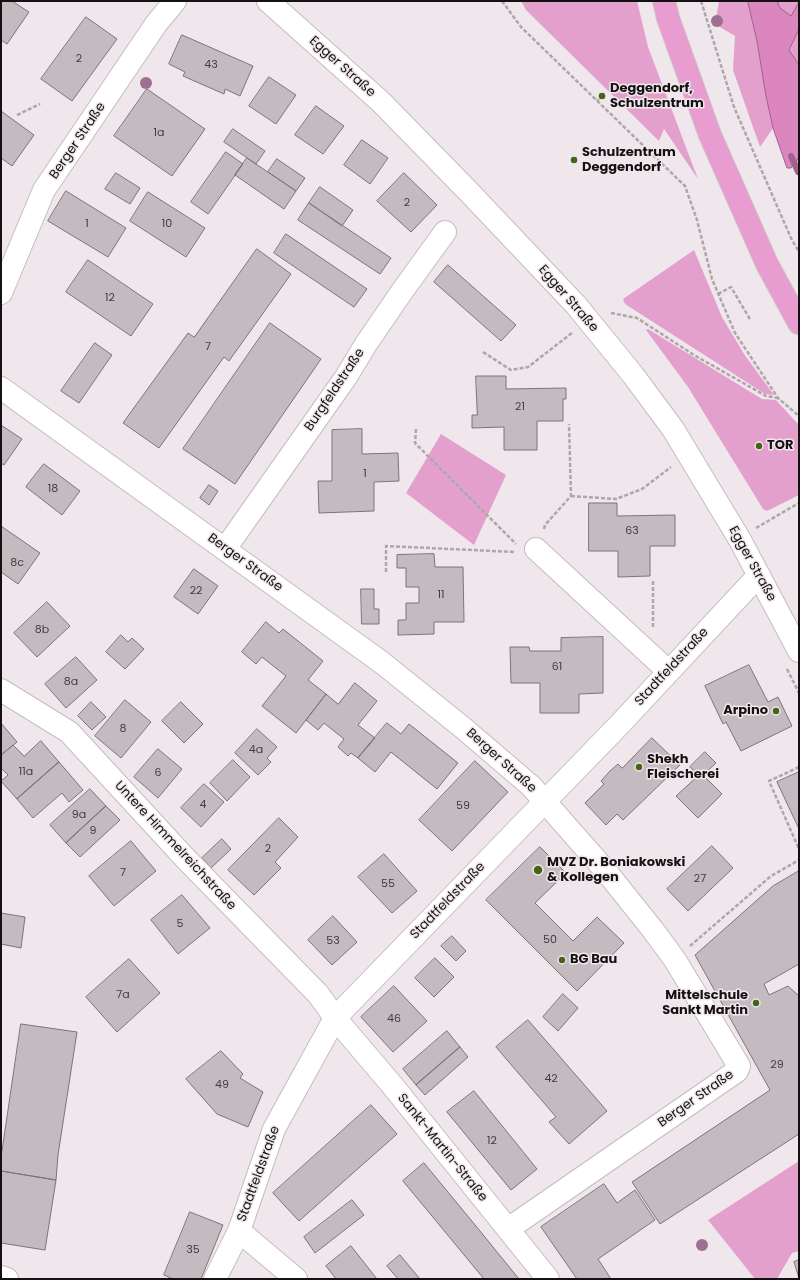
<!DOCTYPE html>
<html>
<head>
<meta charset="utf-8">
<style>
  body { margin:0 }
  #map { position:relative; width:800px; height:1280px; overflow:hidden; background:#f0e7ec; font-family:Poppins,sans-serif }
  canvas { display:block }
  .frame { position:absolute; inset:0; border:2px solid #141113; pointer-events:none }
</style>
</head>
<body>
<div id="map">
<canvas width="800" height="1280"></canvas>
<div class="frame"></div>
</div>
<script>
const g = document.querySelector('canvas').getContext('2d');
g.lineJoin = 'round';
function paint(path, color) { g.fillStyle = color; g.fill(path, 'evenodd'); }
function strokePath(path, color, width, dash) { g.strokeStyle = color; g.lineWidth = width; g.lineCap = dash ? 'butt' : 'round'; g.setLineDash(dash || []); g.stroke(path); }
function write(font, color, halo, rows, align = 'center') {
  g.font = font + ' Poppins,sans-serif'; g.lineWidth = 3; g.setLineDash([]); g.textBaseline = 'middle'; g.strokeStyle = halo; g.fillStyle = color; for (const [text, x, y, turn = 0] of rows) {
    g.save(); g.translate(x, y); g.rotate((+turn || 0) * Math.PI / 180); g.textAlign = isNaN(turn) ? turn : align; if (halo) g.strokeText(text, 0, 0); g.fillText(text, 0, 0); g.restore();
  }
}
const green = new Path2D(`
  M521 1H637L648 47 698 179 664 129 659 141 526 10Z
  M719 1H799V178L773 128 760 147 733 70 735 36 715 24Z
  M694 250 722 317 744 354 774 395 765 394 625 304 623 299Z
  M648 329 762 399 776 400 799 425V495L767 511 763 509 688 387 646 330Z
  M441 434 506 475 474 545 406 493Z
  M799 1161V1251L792 1253 777 1279H755L708 1220Z`);
const water = new Path2D(`
  M748 1H777L780 8 791 16 799 2V29L789 50 799 65V157L791 168H787L773 128 766 96 757 41Z`);
const stream = new Path2D(`
  M791 156 798 172`);
const building = new Path2D(`
  M1 1H12L29 12 7 44 1 40Z
  M86 17 117 39 72 101 41 79Z
  M182 35 253 66 240 96 225 89 224 94 183 76 185 72 169 64Z
  M269 77 296 95 276 124 249 106Z
  M147 89 205 129 172 176 114 136Z
  M316 106 344 126 323 154 295 135Z
  M1 111 34 135 12 166 1 158Z
  M233 129 265 151 256 164 224 142Z
  M362 140 388 158 370 184 344 165Z
  M226 152 243 164 208 214 191 202Z
  M247 158 296 191 284 209 235 175Z
  M277 159 305 178 296 191 268 172Z
  M116 173 140 188 130 204 105 189Z
  M404 173 437 205 411 232 377 201Z
  M320 187 353 210 342 226 309 203Z
  M66 191 126 228 108 257 48 221Z
  M148 192 205 228 186 257 130 221Z
  M309 203 391 258 380 274 298 220Z
  M286 234 367 289 354 307 274 253Z
  M257 249 291 274 229 361 224 357 159 448 123 423 188 333 194 337Z
  M88 260 153 304 131 336 66 292Z
  M448 265 516 325 501 341 434 282Z
  M270 323 321 359 235 484 183 449Z
  M95 343 112 355 79 403 61 391Z
  M476 376H506V389L566 388V399H563V421H537V450H504V427L472 428V415H477Z
  M1 425 22 439 4 465 1 463Z
  M362 429V454L398 453 399 481 374 482V511L319 513 318 481H332V430Z
  M44 464 80 491 62 515 26 487Z
  M209 485 218 491 209 505 200 498Z
  M589 503H617V516L675 515V546H650V576L618 577V551H589Z
  M1 526 40 553 18 584 1 572Z
  M434 554 435 567H463L464 622H434V634L398 635V620H406V603H419V587H406V568H397V555Z
  M194 569 218 586 198 614 174 597Z
  M361 589H374V609H379V624H362Z
  M47 602 70 626 37 657 14 633Z
  M266 622 279 633 283 629 323 661 308 680 326 694 296 733 262 706 286 676 262 657 256 664 242 652Z
  M121 635 128 642 132 638 144 649 125 669 106 652Z
  M603 637V693L579 694V713H540V683H511L510 647H529L530 651H561V638Z
  M76 657 97 680 66 708 45 684Z
  M749 665 768 702 778 697 792 726 741 751 726 722 723 724 705 686Z
  M355 683 377 701 358 725 375 738 358 758 351 753 348 756 338 747 344 739 324 723 318 730 306 720 326 694 338 704Z
  M125 700 151 722 121 758 95 736Z
  M91 702 106 717 92 730 78 716Z
  M181 702 203 724 184 743 162 721Z
  M1 723 17 742 1 755Z
  M387 723 401 734 409 724 458 763 437 789 391 752 375 772 358 758Z
  M257 729 277 747 267 758 271 762 258 775 235 753Z
  M652 738 680 765 623 820 617 814 606 825 585 803 604 784 601 781 610 771 618 764 622 768Z
  M41 741 59 762 17 799 1 781 8 775 1 768V755L13 745 24 756Z
  M158 749 182 769 158 798 134 777Z
  M705 752 716 763 703 775 722 794 698 818 676 796 699 775 690 767Z
  M233 760 250 777 227 801 210 783Z
  M475 761 508 792 452 851 419 820Z
  M59 762 83 790 69 802 62 793 33 818 17 799Z
  M799 772V829L777 782Z
  M204 784 224 802 201 827 181 808Z
  M90 789 106 806 66 843 50 825Z
  M106 806 120 820 80 857 66 843Z
  M279 818 298 837 275 862 281 868 254 895 228 870Z
  M222 839 231 849 211 868 202 858Z
  M131 841 156 871 114 906 89 876Z
  M712 846 733 868 688 911 667 889Z
  M540 847 566 873 535 903 573 941 597 917 624 943 577 991 486 900Z
  M384 854 417 891 392 913 358 877Z
  M799 871V964L764 984 769 995 788 986 799 996V1134L660 1224 632 1182 770 1090 695 955 773 886Z
  M182 895 210 928 178 954 151 920Z
  M1 913 25 917 21 948 1 944Z
  M333 916 357 942 332 965 308 940Z
  M452 936 466 951 456 961 441 946Z
  M435 958 454 977 434 997 415 978Z
  M129 959 160 993 117 1032 86 997Z
  M394 986 427 1021 393 1052 361 1017Z
  M563 994 578 1008 558 1031 543 1017Z
  M528 1020 607 1111 569 1144 549 1122 556 1117 496 1047Z
  M21 1024 77 1032 58 1155 56 1180 1 1171V1158Z
  M447 1031 460 1047 416 1085 403 1069Z
  M460 1047 468 1057 425 1095 416 1085Z
  M221 1051 243 1074 240 1078 263 1092 248 1127 217 1114 186 1079Z
  M474 1091 537 1169 511 1190 447 1112Z
  M371 1105 397 1134 299 1221 273 1193Z
  M424 1163 480 1231 519 1279H484L403 1181Z
  M1 1171 56 1180 45 1250 1 1243Z
  M604 1184 617 1203 635 1190 655 1220 598 1259 611 1279H577L541 1227Z
  M352 1200 364 1215 315 1253 304 1237Z
  M190 1212 223 1225 201 1279H173L164 1275Z
  M351 1246 377 1279H336L326 1266Z
  M400 1255 420 1279H398L387 1266Z
  M799 1260V1278L794 1262Z`);
const path = new Path2D(`
  M502 1 521 27 685 186 697 220 712 279 735 333 778 398 799 416
  M701 1 734 107 791 238 799 252
  M597 101 602 96
  M17 115 40 104
  M718 294 731 287 751 321
  M611 313 637 318 694 355 766 396 778 398
  M483 352 511 370 528 367 572 333
  M416 429 415 443 516 544
  M571 496 616 499 642 489 671 467
  M756 528 799 503
  M544 529 545 525 571 496 569 424
  M386 572V546L514 552
  M653 627V579
  M787 669 799 693
  M799 767 769 781 799 849
  M690 946 771 876 799 860`);
const minor = new Path2D(`
  M268 1 381 102 468 191 576 305 633 375 673 429 740 540 799 651
  M1 293 44 190 156 24 175 1
  M1 388 381 662 462 727 531 786 605 870 653 930 675 960 739 1066 737 1071 508 1229
  M225 549 346 377 366 344 403 290 445 232
  M536 549 668 671
  M1 690 69 732 185 858 318 994 326 1005 335 1018 392 1085 548 1279
  M239 1231 296 1279
  M1 1277 7 1279
  M215 1279 239 1231 274 1129 335 1018 620 724 759 575`);
const highway = new Path2D(`
  M664 1 668 18 710 135 767 264 799 323`);
const trees = [
  [717,21],
  [146,83],
  [702,1245]
];
const markers = [
  [602,96,4,"#436419"],
  [574,160,4,"#436419"],
  [759,446,4,"#436419"],
  [776,711,4,"#436419"],
  [639,767,4,"#436419"],
  [538,870,5,"#436419"],
  [562,960,4,"#436419"],
  [756,1003,4,"#436419"]
];
const numberNames = [
  ["2",79,59],
  ["43",211,65],
  ["1a",159,133],
  ["2",407,203],
  ["1",87,224],
  ["10",167,224],
  ["12",110,298],
  ["7",208,347],
  ["21",520,407],
  ["1",365,474],
  ["18",53,489],
  ["63",632,531],
  ["8c",17,563],
  ["22",196,591],
  ["11",441,595],
  ["8b",42,630],
  ["61",557,667],
  ["8a",71,682],
  ["8",123,729],
  ["4a",256,750],
  ["11a",26,772],
  ["6",158,773],
  ["4",203,805],
  ["59",463,806],
  ["9a",79,815],
  ["9",93,831],
  ["2",268,849],
  ["7",123,873],
  ["27",700,879],
  ["55",388,884],
  ["5",180,924],
  ["50",550,940],
  ["53",333,941],
  ["7a",123,995],
  ["46",394,1019],
  ["29",777,1065],
  ["42",551,1079],
  ["49",222,1085],
  ["12",492,1141],
  ["35",193,1250]
];
const streetNames = [
  ["Egger Straße",342,67,42],
  ["Berger Straße",78,141,-56],
  ["Egger Straße",568,299,49],
  ["Burgfeldstraße",335,390,-56],
  ["Berger Straße",245,563,36],
  ["Egger Straße",752,564,61],
  ["Stadtfeldstraße",672,667,-47],
  ["Berger Straße",501,761,42],
  ["Untere Himmelreichstraße",175,846,47],
  ["Stadtfeldstraße",448,901,-46],
  ["Berger Straße",696,1099,-35],
  ["Sankt-Martin-Straße",442,1148,51],
  ["Stadtfeldstraße",259,1174,-70]
];
const poiNames = [
  ["Deggendorf,",610,89],
  ["Schulzentrum",610,104],
  ["Schulzentrum",582,153],
  ["Deggendorf",582,168],
  ["TOR",767,446],
  ["Arpino",768,711,"right"],
  ["Shekh",647,760],
  ["Fleischerei",647,775],
  ["MVZ Dr. Boniakowski",547,863],
  ["& Kollegen",547,878],
  ["BG Bau",570,960],
  ["Mittelschule",748,996,"right"],
  ["Sankt Martin",748,1011,"right"]
];
paint(green, '#e4a0cc');
paint(water, '#dc86c0');
strokePath(water, '#a0638c', 1);
strokePath(stream, '#a0638c', 6);
paint(building, '#c3bbc0');
strokePath(building, '#7c7479', 1);
strokePath(minor, '#c5bcc2', 24);
strokePath(highway, '#c7c6c6', 24);
strokePath(path, '#ada6aa', 2.5, [4, 2]);
strokePath(minor, '#fff', 22);
strokePath(highway, '#e99ccf', 22);
g.fillStyle = '#9d6f91';
for (const [x, y] of trees) { g.beginPath(); g.arc(x, y, 6, 0, 2 * Math.PI); g.fill(); }
for (const [x, y, r, color] of markers) { const dot = new Path2D(); dot.arc(x, y, r, 0, 2 * Math.PI); g.fillStyle = color; g.fill(dot); strokePath(dot, '#f0e7ec', 1.5); }
write('11px', '#403c3e', null, numberNames);
write('13px', '#141113', '#f0e7ec', streetNames);
write('bold 13px', '#141113', '#f0e7ec', poiNames, 'left');
</script>
</body>
</html>
